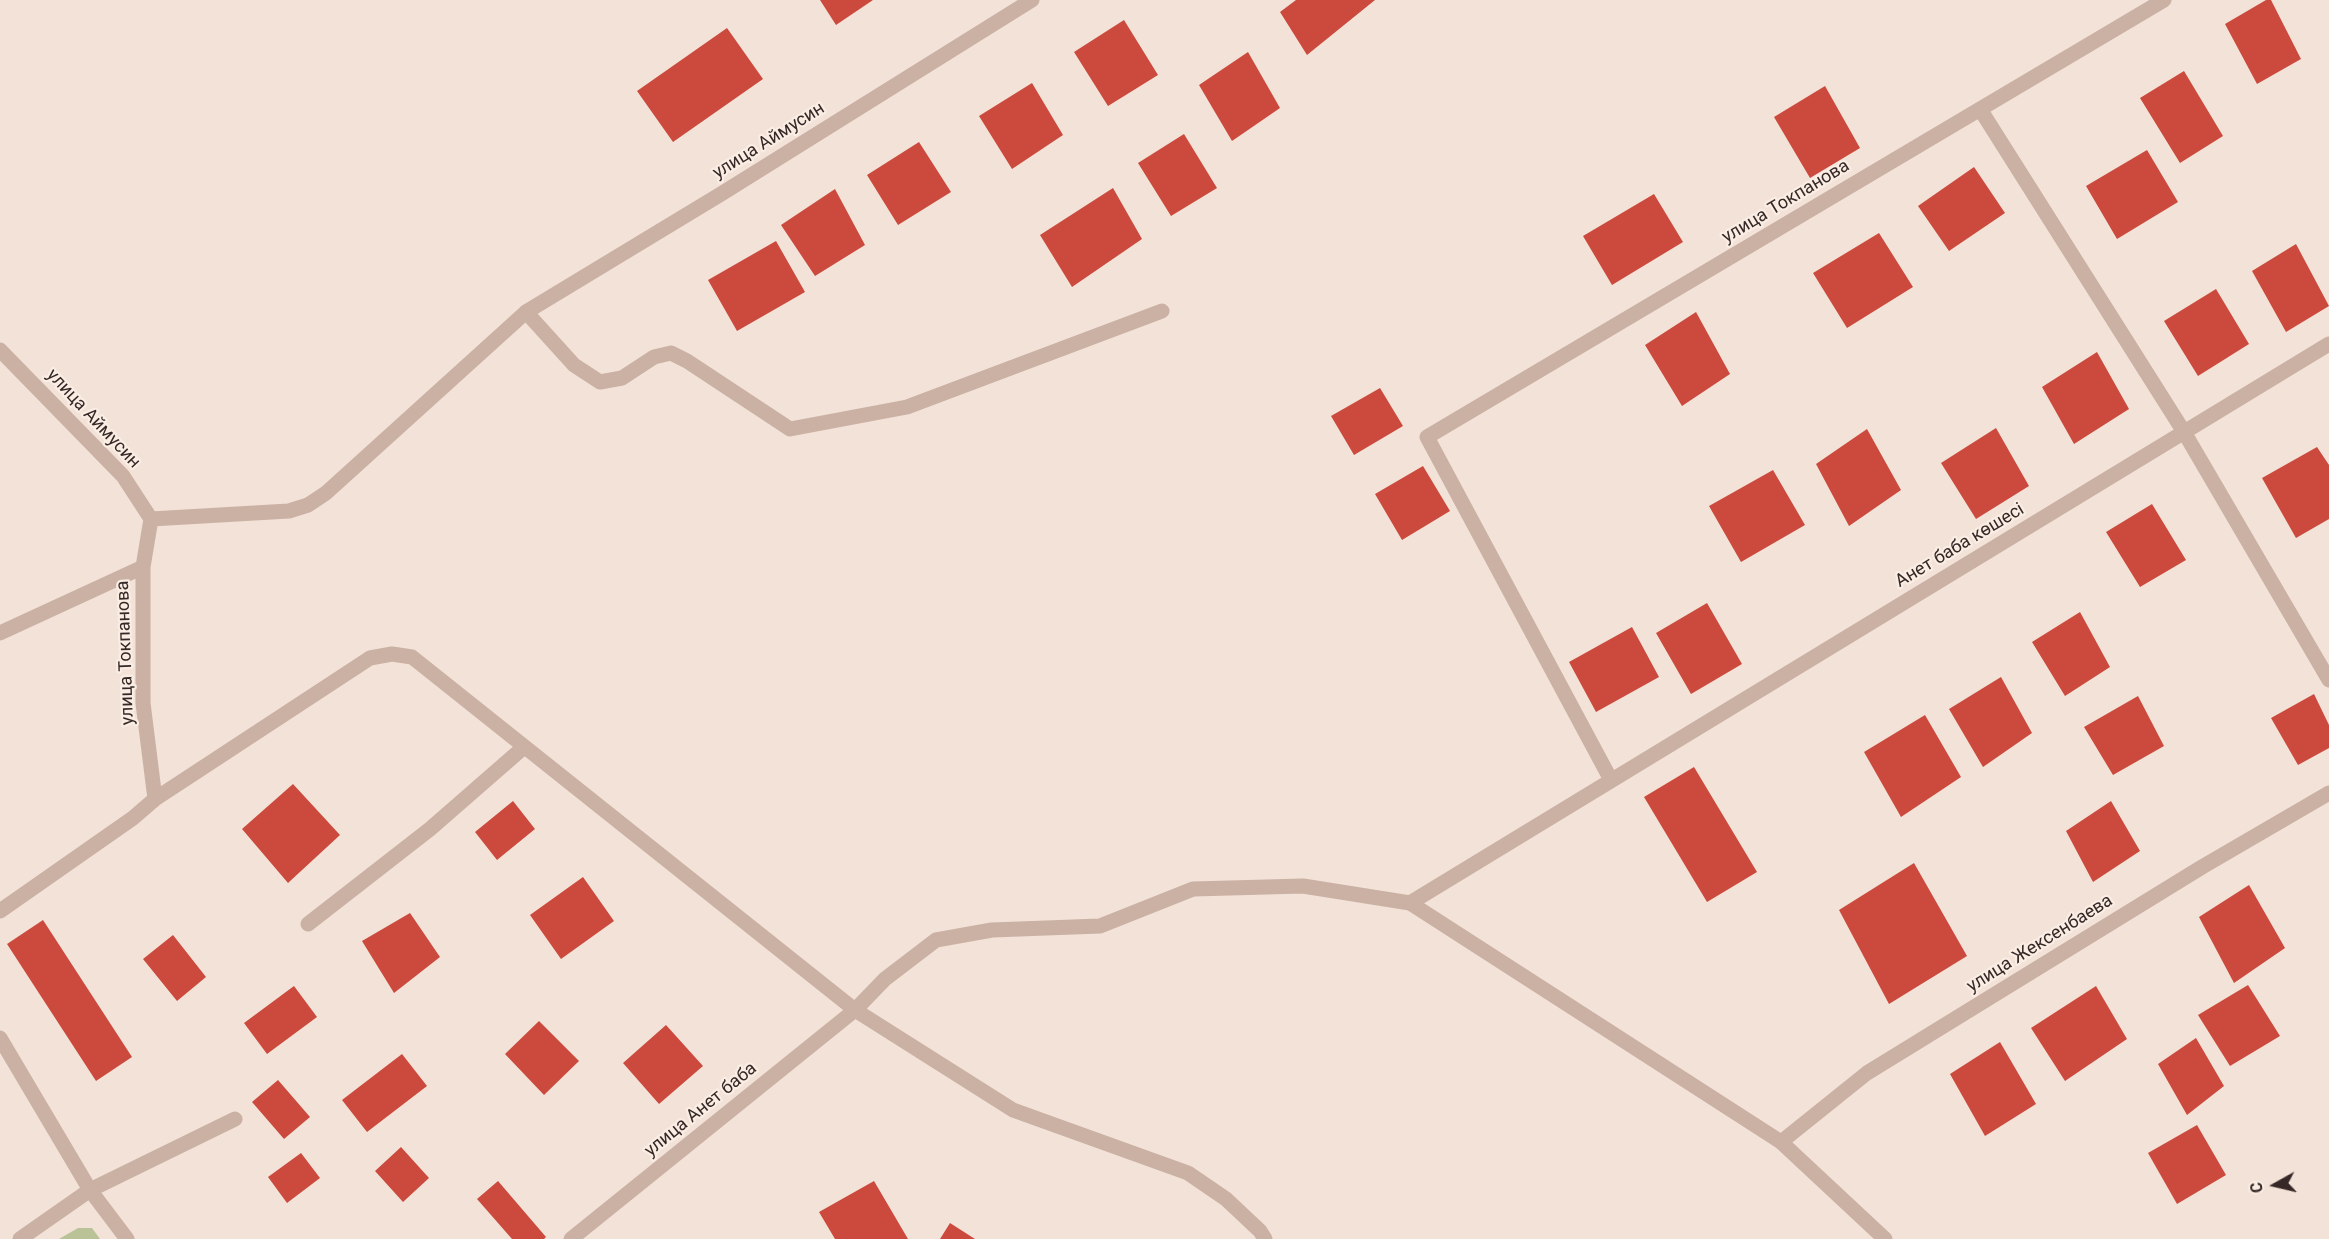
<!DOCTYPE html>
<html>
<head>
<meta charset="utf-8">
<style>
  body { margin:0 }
  #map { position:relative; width:2329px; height:1239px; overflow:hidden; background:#f2e2d8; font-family:Roboto,sans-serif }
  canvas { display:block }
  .north { position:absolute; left:2245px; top:1155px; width:60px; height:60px; -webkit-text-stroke:4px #faede4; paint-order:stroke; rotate:262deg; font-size:16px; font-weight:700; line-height:24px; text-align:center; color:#352826 }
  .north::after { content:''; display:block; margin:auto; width:21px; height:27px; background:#352826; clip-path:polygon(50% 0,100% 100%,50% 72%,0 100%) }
</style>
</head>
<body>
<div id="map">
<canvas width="2329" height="1239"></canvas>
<div class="north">С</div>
</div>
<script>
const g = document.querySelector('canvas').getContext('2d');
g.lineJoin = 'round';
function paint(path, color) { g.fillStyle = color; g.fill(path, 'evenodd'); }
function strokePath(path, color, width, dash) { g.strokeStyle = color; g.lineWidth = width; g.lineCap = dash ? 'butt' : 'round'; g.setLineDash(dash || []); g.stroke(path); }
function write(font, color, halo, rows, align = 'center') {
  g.font = font + ' Roboto,sans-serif'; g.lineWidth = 4.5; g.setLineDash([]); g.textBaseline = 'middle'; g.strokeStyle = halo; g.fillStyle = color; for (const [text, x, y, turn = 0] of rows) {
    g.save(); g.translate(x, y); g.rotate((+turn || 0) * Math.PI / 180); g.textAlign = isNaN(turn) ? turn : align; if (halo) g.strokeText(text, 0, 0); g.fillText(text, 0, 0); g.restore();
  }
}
const green = new Path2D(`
  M78 1228H92L100 1239H59Z`);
const building = new Path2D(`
  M820 0H873L836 25Z
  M1296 0H1375L1307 55 1280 12Z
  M2266 0H2271L2301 59 2257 84 2225 24Z
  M1124 20 1158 75 1108 106 1074 52Z
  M727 28 763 79 673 142 637 91Z
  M1248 52 1280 108 1232 141 1199 85Z
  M2184 71 2223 136 2180 163 2140 98Z
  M1032 83 1063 135 1012 169 979 116Z
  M1825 86 1860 148 1810 178 1774 117Z
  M1184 134 1217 188 1171 216 1138 163Z
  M919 142 951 192 898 225 867 175Z
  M2147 150 2178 202 2117 239 2086 186Z
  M1974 167 2005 213 1949 251 1918 206Z
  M1113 188 1142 239 1072 287 1040 235Z
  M835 189 865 245 815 276 781 225Z
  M1654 194 1683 242 1612 285 1583 236Z
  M1879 233 1913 287 1847 328 1813 273Z
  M776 241 805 292 737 331 708 280Z
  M2296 244 2329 306 2286 332 2252 271Z
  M2216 289 2249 344 2198 376 2164 321Z
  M1696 312 1730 374 1682 406 1645 345Z
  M2097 352 2129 409 2074 444 2042 387Z
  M1380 388 1403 426 1354 455 1331 416Z
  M1996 428 2029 486 1976 519 1941 463Z
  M1867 429 1901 490 1849 526 1816 464Z
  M2317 447 2329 465V519L2296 538 2262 478Z
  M1423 466 1450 511 1402 540 1375 494Z
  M1773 470 1805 525 1741 562 1709 506Z
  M2152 504 2186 560 2140 587 2106 532Z
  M1707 603 1742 664 1691 694 1656 633Z
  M2080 612 2110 667 2065 696 2032 642Z
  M1632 627 1659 677 1596 712 1569 662Z
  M2001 677 2032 733 1983 767 1949 709Z
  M2314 694 2329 725V748L2298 765 2271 718Z
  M2138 696 2164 746 2113 775 2084 727Z
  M1925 715 1961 777 1901 817 1864 752Z
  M1694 767 1757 872 1707 902 1644 797Z
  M293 784 340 835 288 883 242 829Z
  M513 801 535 829 497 860 475 832Z
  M2111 801 2140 851 2093 882 2066 831Z
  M1914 863 1967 956 1889 1004 1839 910Z
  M583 877 614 921 561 959 530 915Z
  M2249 885 2285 948 2234 983 2199 917Z
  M410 913 440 957 394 993 362 941Z
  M43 920 132 1057 96 1081 7 944Z
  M173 935 206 977 177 1001 143 959Z
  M2248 985 2280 1036 2230 1066 2198 1015Z
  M294 986 317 1017 267 1054 244 1023Z
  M2096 986 2127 1039 2065 1081 2031 1028Z
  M539 1021 579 1061 544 1095 505 1054Z
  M666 1025 703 1066 659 1104 623 1063Z
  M2196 1038 2224 1086 2187 1115 2158 1064Z
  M2000 1042 2036 1104 1985 1136 1950 1074Z
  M402 1054 427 1086 367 1132 342 1100Z
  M278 1080 310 1117 284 1139 252 1102Z
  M2197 1125 2226 1175 2177 1204 2148 1153Z
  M401 1147 429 1178 403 1202 375 1171Z
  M301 1153 320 1178 287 1203 268 1177Z
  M498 1181 546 1237 544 1239H512L477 1199Z
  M874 1181 908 1239H835L819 1212Z
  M950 1223 975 1239H940Z`);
const service = new Path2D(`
  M526 312 574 365 600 382 622 378 654 357 671 353 687 361 790 429 907 407 1162 311
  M1410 903 1781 1142 1885 1239`);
const minor = new Path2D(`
  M1980 109 2184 432 2329 680
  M0 350 123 476 151 519
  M151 519 289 511 308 505 326 493 526 312 721 194 1032 0
  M0 633 143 567
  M1611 780 1427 437 2164 0
  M155 799 370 658 392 654 412 657 855 1010 1013 1110 1188 1173 1226 1199 1260 1231 1265 1239
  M0 911 133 818 155 799 143 703V567L151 519
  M308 924 430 829 524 747
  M0 1038 90 1190 127 1239
  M1781 1142 1867 1073 2202 867 2329 793
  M20 1239 90 1190 235 1119
  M571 1239 855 1010 885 979 936 940 992 930 1100 926 1193 889 1303 886 1410 903 2329 344`);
const streetNames = [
  ["улица Аймусин",769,141,-32],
  ["улица Токпанова",1786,202,-31],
  ["улица Аймусин",93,419,47],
  ["Анет баба көшесі",1960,546,-31],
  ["улица Токпанова",126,653,-92],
  ["улица Жексенбаева",2040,944,-32],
  ["улица Анет баба",701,1110,-39]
];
paint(green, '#bac298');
paint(building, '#cb4a3d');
strokePath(service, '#cbb0a4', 15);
strokePath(minor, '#cbb0a4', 15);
write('18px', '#352826', '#faede4', streetNames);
</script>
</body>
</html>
